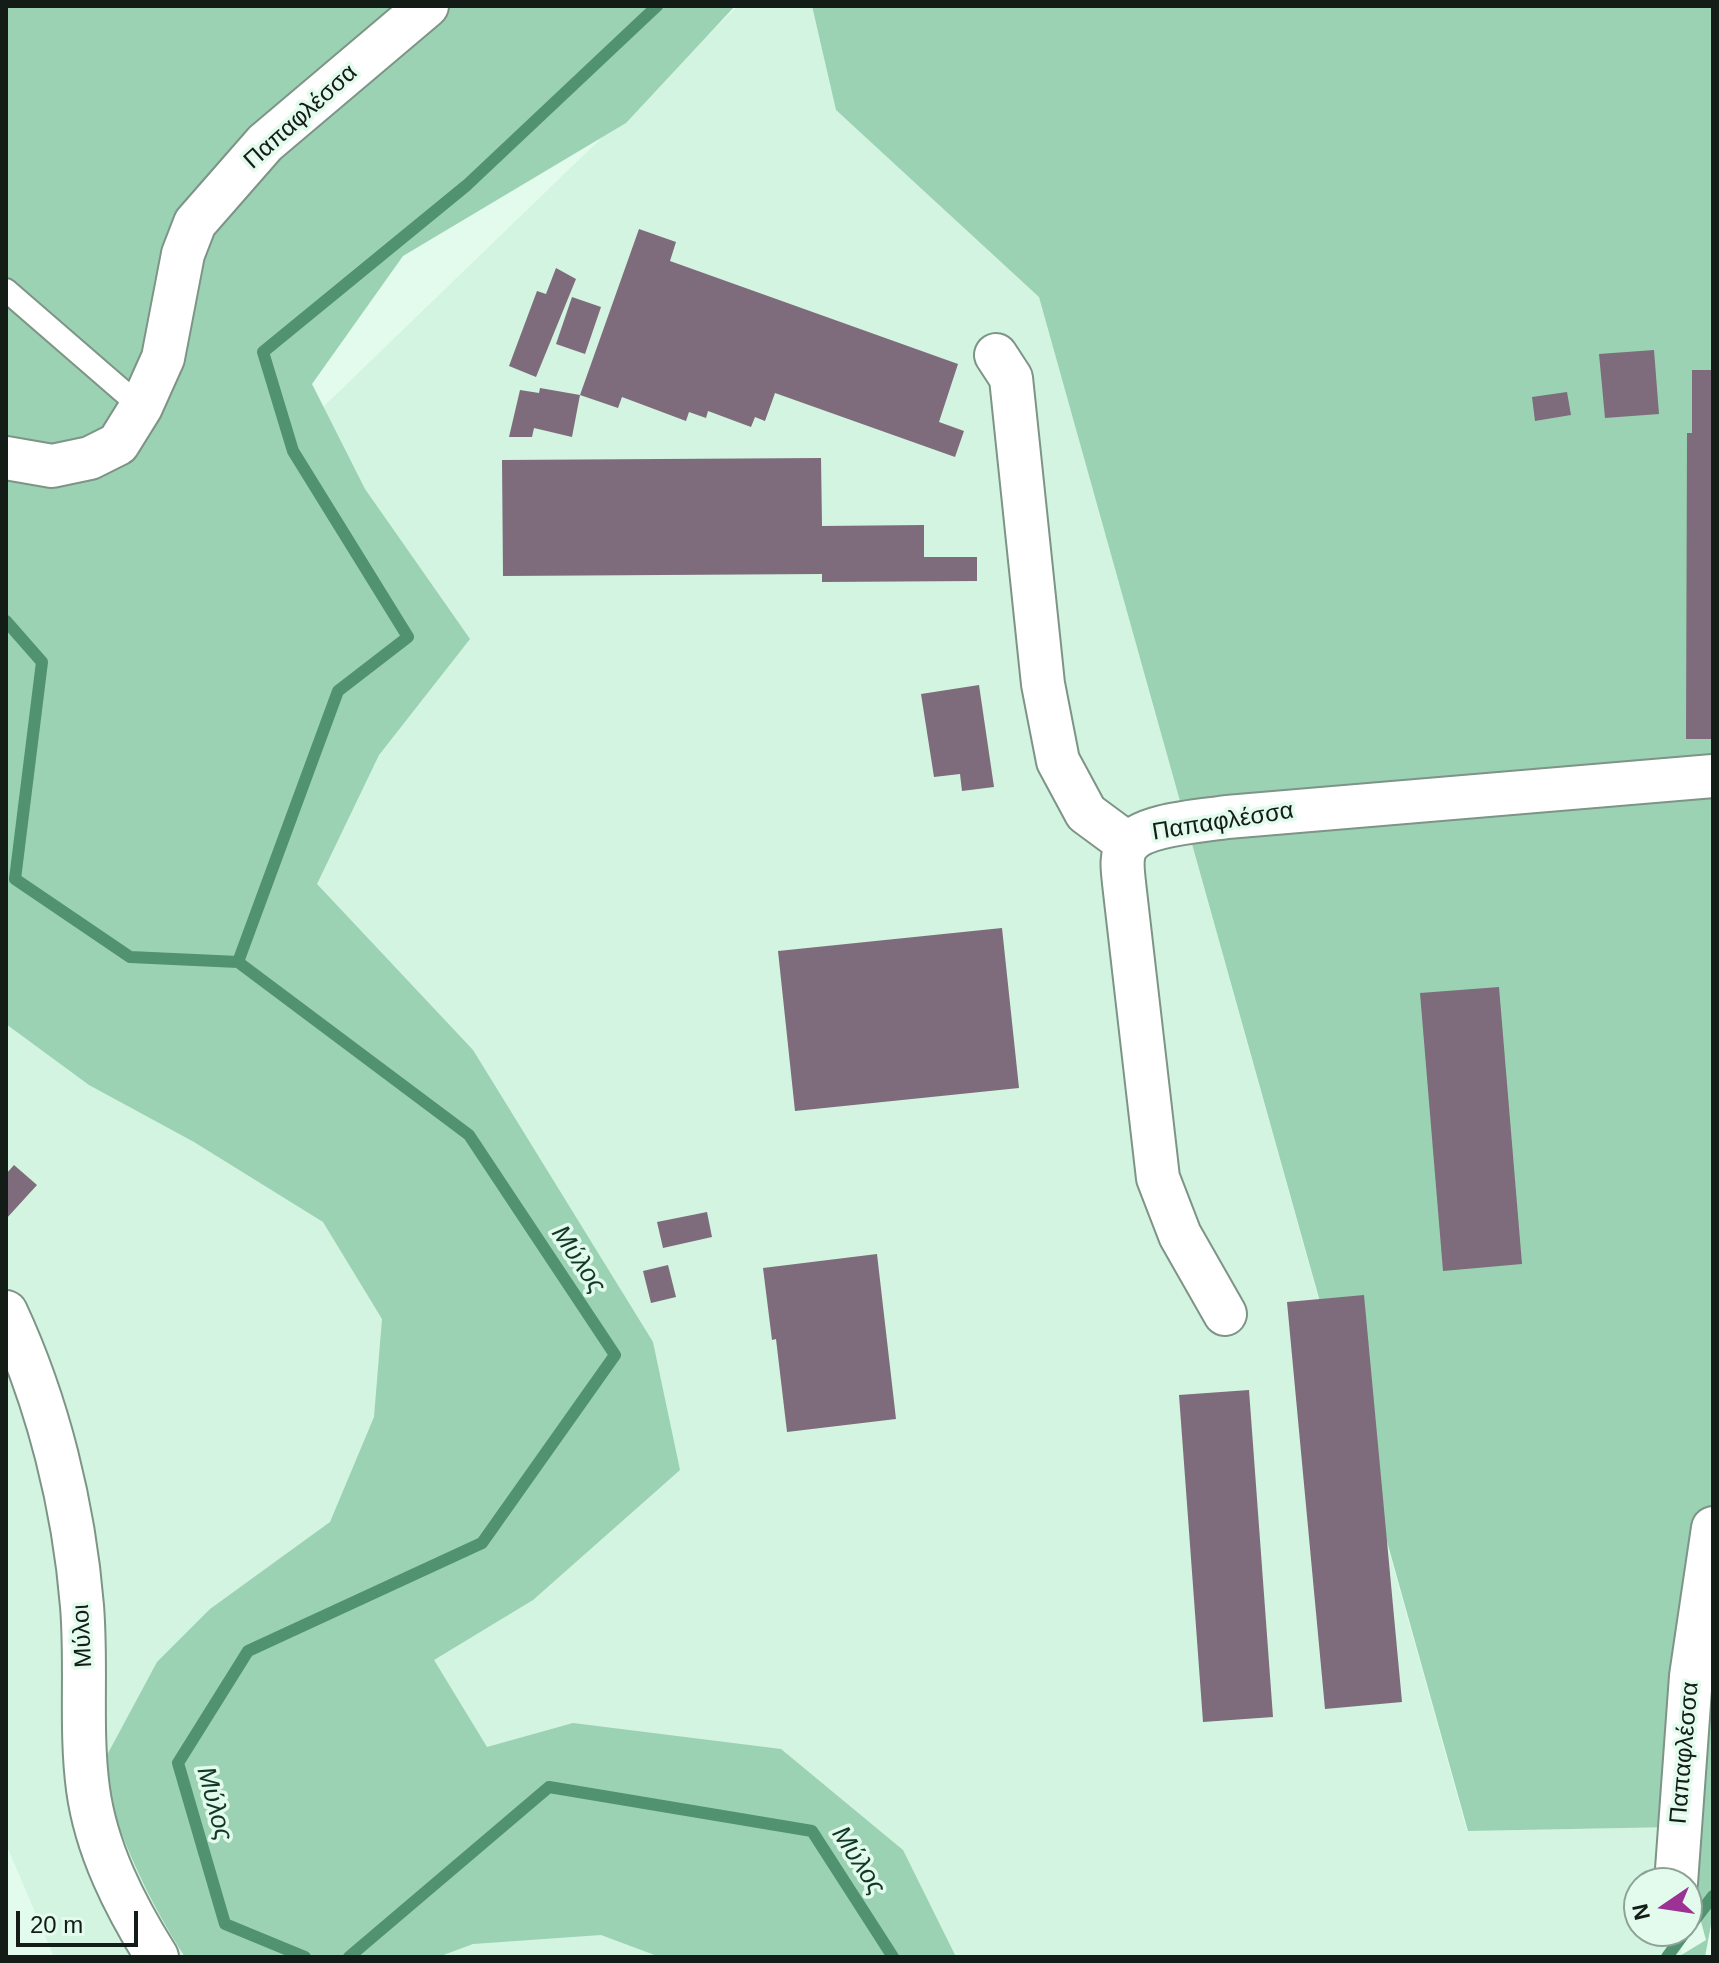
<!DOCTYPE html>
<html>
<head>
<meta charset="utf-8">
<style>
  body { margin:0 }
  #map { position:relative; width:1719px; height:1963px; overflow:hidden; background:#e2fbec; font-family:Arial,sans-serif }
  canvas { display:block }
  .frame { position:absolute; inset:0; border:8px solid #131c17; pointer-events:none }
  .north { position:absolute; left:1623px; top:1867px; width:80px; height:80px; box-sizing:border-box; background:#e2fbec; border:2px solid #8fa297; border-radius:50%; rotate:257deg; font-size:22px; font-weight:700; line-height:32px; text-align:center; color:#131c17 }
  .north::after { content:''; display:block; margin:auto; width:28px; height:36px; background:#9b3294; clip-path:polygon(50% 0,100% 100%,50% 72%,0 100%) }
  .scale { position:absolute; left:16px; top:1911px; width:122px; height:36px; box-sizing:border-box; border:4px solid #131c17; border-top:0; padding-left:10px; font-size:24px; line-height:28px; white-space:nowrap; color:#131c17; -webkit-text-stroke:6px #e2fbec; paint-order:stroke }
</style>
</head>
<body>
<div id="map">
<canvas width="1719" height="1963"></canvas>
<div class="frame"></div>
<div class="north">N</div>
<div class="scale">20 m</div>
</div>
<script>
const g = document.querySelector('canvas').getContext('2d');
g.lineJoin = 'round';
function paint(path, color) { g.fillStyle = color; g.fill(path, 'evenodd'); }
function strokePath(path, color, width, dash) { g.strokeStyle = color; g.lineWidth = width; g.lineCap = dash ? 'butt' : 'round'; g.setLineDash(dash || []); g.stroke(path); }
function write(font, color, halo, rows, align = 'center') {
  g.font = font + ' Arial,sans-serif'; g.lineWidth = 7; g.setLineDash([]); g.textBaseline = 'middle'; g.strokeStyle = halo; g.fillStyle = color; for (const [text, x, y, turn = 0] of rows) {
    g.save(); g.translate(x, y); g.rotate((+turn || 0) * Math.PI / 180); g.textAlign = isNaN(turn) ? turn : align; if (halo) g.strokeText(text, 0, 0); g.fillText(text, 0, 0); g.restore();
  }
}
const built = new Path2D(`
  M738 6H812L836 110 1039 296 1467 1831 1675 1827 1678 1883H1639V1931H1680L1682 1957H54L6 1844V946L262 466Z`);
const green = new Path2D(`
  M6 6H735L626 123 403 256 312 384 365 489 470 639 379 755 317 884 473 1050 653 1342 680 1470 533 1600 434 1660 487 1747 573 1723 781 1749 903 1850 956 1957H660L601 1935 473 1944 438 1957H185C146 1897 121 1838 99 1770L157 1662 210 1609 330 1522 374 1417 382 1319 323 1222 194 1142 89 1085 6 1024Z
  M812 6H1713V1914L1705 1957H1678L1706 1940 1675 1827 1468 1831 1039 297 836 110Z`);
const stream = new Path2D(`
  M6 621 42 662 15 879 130 957 238 962 469 1135 615 1355 482 1543 248 1651 178 1763 225 1924 305 1957
  M238 962 338 691 408 637 293 451 263 352 467 185 657 6
  M1687 1930 1713 1896
  M349 1957 549 1787 812 1831 893 1957
  M1667 1957 1686 1931`);
const building = new Path2D(`
  M639 229 676 242 670 261 958 364 939 422 964 431 955 457 775 393 765 421 755 417 751 427 708 411 706 418 689 412 686 421 622 397 618 408 580 395 572 437 534 428 532 437H509L520 390 539 393 540 388 580 395Z
  M556 268 576 279 536 377 509 366 537 291 546 294Z
  M572 297 601 307 585 354 556 344Z
  M1654 350 1659 414 1605 418 1599 354Z
  M1692 370H1713V739H1686L1687 433H1692Z
  M1567 392 1571 415 1535 421 1532 397Z
  M821 458 822 526 924 525V557H977V581L822 582V574L503 576 502 460Z
  M979 685 994 787 962 791 960 774 934 777 921 694Z
  M1002 928 1019 1088 795 1111 778 951Z
  M1499 987 1522 1264 1443 1271 1420 993Z
  M14 1165 37 1185 6 1219V1174Z
  M707 1212 712 1237 663 1248 657 1222Z
  M877 1254 896 1419 787 1432 776 1339 772 1340 763 1268Z
  M668 1265 676 1297 651 1303 643 1271Z
  M1364 1295 1402 1702 1325 1709 1287 1302Z
  M1249 1390 1273 1717 1203 1722 1179 1395Z`);
const service = new Path2D(`
  M6 290 141 407`);
const minor = new Path2D(`
  M996 355 1011 378 1043 684 1058 761 1086 813 1128 844
  M6 458 52 466 90 458 118 444 141 407 163 358 183 254 195 223 265 143 427 6
  M6 1312C48 1402 74 1507 82 1606 87 1667 80 1729 88 1789 96 1849 125 1906 157 1957
  M1225 1314 1180 1235 1158 1178 1124 883C1123 871 1120 857 1127 846 1141 824 1202 821 1227 817L1713 776
  M1676 1883 1691 1676 1713 1528`);
const streetNames = [
  ["Παπαφλέσσα",301,117,-42],
  ["Παπαφλέσσα",1223,822,-9],
  ["Μύλοι",83,1636,-93],
  ["Παπαφλέσσα",1685,1753,-85]
];
const waterNames = [
  ["Μύλος",578,1260,56],
  ["Μύλος",214,1804,75],
  ["Μύλος",858,1861,57]
];
paint(built, '#d2f4e0');
paint(green, '#9bd2b3');
strokePath(stream, '#519271', 12);
paint(building, '#7e6c7c');
strokePath(service, '#7d9487', 26);
strokePath(minor, '#7d9487', 46);
strokePath(service, '#fff', 22);
strokePath(minor, '#fff', 42);
write('24px', '#131c17', '#e2fbec', streetNames);
write('italic 26px', '#113826', '#e2fbec', waterNames);
</script>
</body>
</html>
